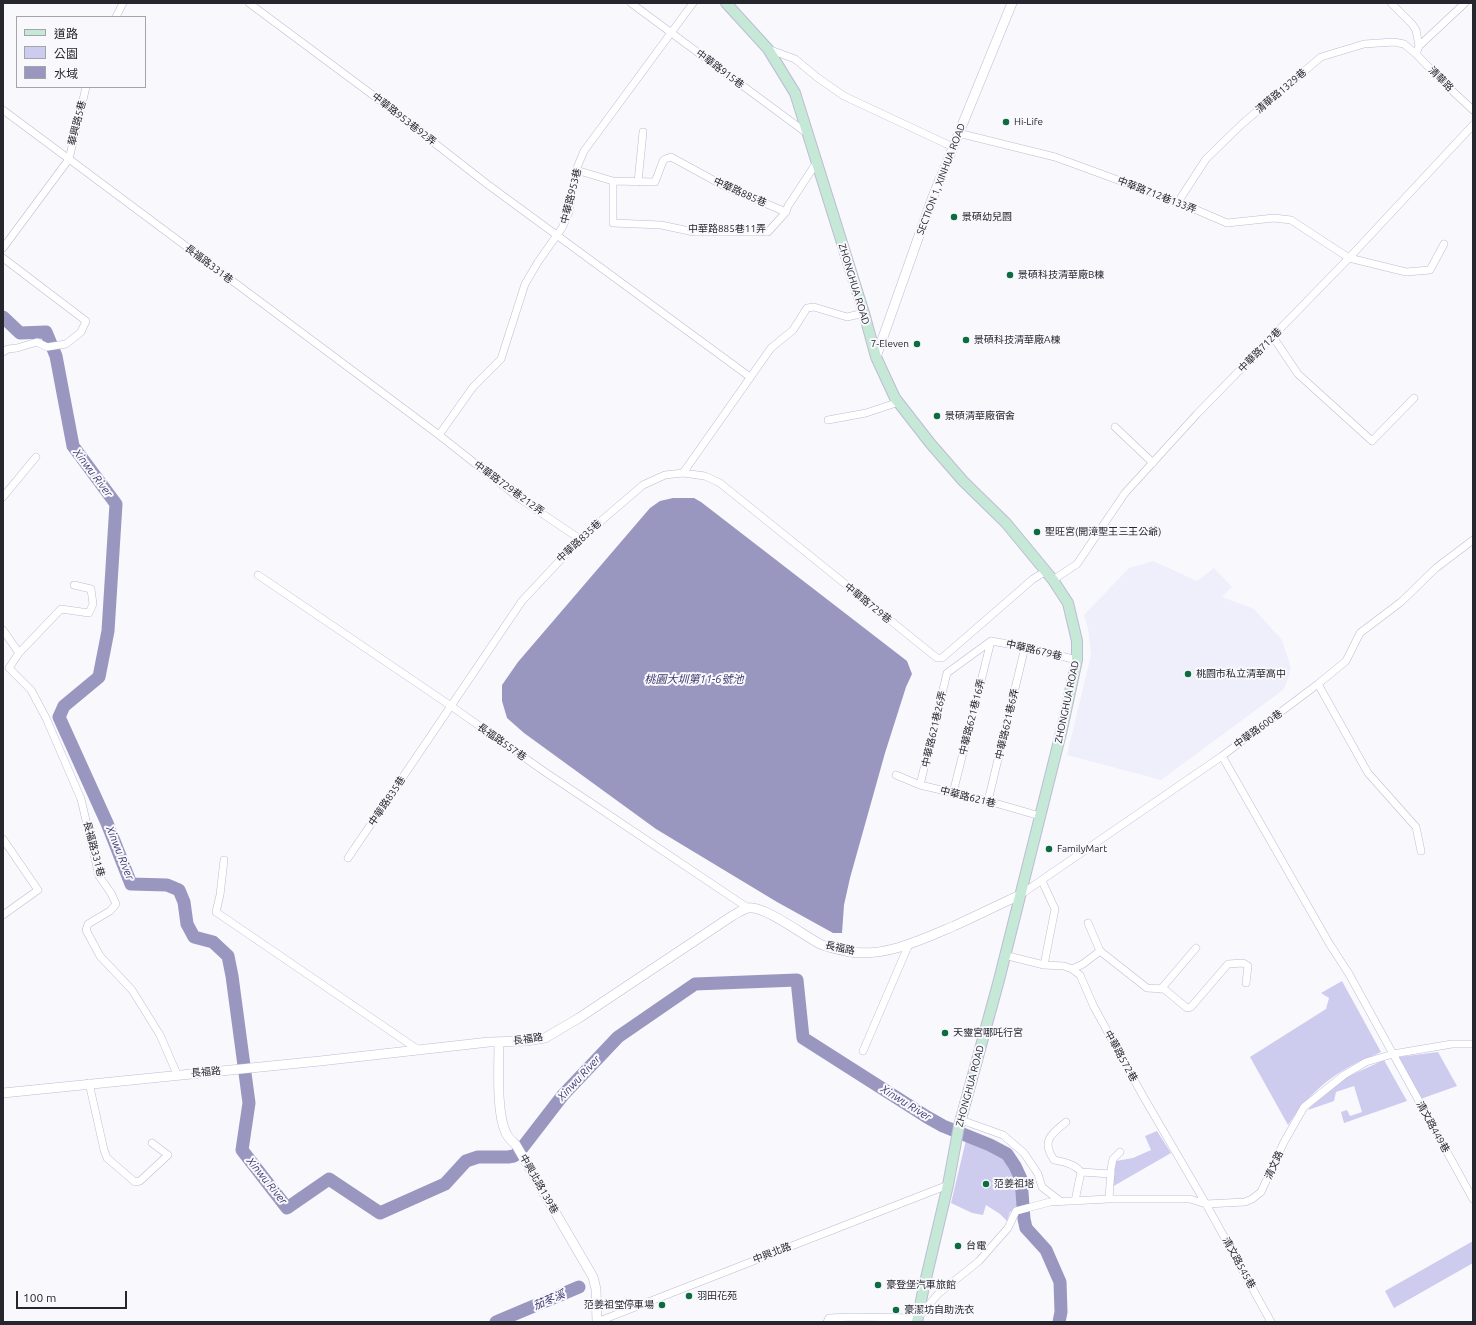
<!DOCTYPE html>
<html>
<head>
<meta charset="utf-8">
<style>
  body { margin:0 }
  #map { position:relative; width:1476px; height:1325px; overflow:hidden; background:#f8f8fd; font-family:Ubuntu,"Noto Sans TC",sans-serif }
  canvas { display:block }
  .frame { position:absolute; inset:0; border:4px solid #26262f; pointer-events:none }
  .legend { position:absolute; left:16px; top:16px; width:130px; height:72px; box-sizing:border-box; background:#f8f8fd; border:1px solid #a4a4ab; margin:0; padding:5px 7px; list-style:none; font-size:12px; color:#26262f }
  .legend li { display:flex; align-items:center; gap:8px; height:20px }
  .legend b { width:20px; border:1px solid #a4a4ab }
  .scale { position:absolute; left:16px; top:1291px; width:111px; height:18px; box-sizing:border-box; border:2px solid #26262f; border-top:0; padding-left:5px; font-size:12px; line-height:14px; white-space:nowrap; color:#26262f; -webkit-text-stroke:3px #f8f8fd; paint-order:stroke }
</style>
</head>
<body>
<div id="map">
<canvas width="1476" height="1325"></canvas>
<div class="frame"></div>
<ul class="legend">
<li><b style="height:5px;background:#c6e8d6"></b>道路</li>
<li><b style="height:11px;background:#cdccef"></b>公園</li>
<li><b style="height:11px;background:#9997bf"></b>水域</li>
</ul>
<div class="scale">100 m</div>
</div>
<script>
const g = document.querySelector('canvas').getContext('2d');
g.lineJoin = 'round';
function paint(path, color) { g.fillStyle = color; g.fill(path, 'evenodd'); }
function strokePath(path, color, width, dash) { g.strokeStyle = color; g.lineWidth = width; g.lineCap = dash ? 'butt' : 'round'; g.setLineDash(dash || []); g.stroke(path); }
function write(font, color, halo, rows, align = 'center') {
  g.font = font + ' Ubuntu,"Noto Sans TC",sans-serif'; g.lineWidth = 4; g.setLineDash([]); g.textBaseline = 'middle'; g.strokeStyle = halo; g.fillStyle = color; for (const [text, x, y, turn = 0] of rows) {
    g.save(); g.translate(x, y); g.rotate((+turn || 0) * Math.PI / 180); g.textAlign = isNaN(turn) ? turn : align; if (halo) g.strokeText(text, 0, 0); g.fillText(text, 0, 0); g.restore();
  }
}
const built = new Path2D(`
  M1153 561 1197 581 1214 568 1232 587 1222 597 1254 609 1282 640 1291 668 1286 684 1283 690 1161 780 1067 755 1091 655 1088 628 1084 615 1129 568Z`);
const green = new Path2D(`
  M1342 981 1381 1052C1368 1058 1354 1063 1342 1071 1319 1085 1303 1103 1288 1125L1250 1057 1326 1009 1329 998 1321 993Z
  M1438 1052 1457 1086 1415 1101 1391 1058Z
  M1384 1060 1407 1101 1344 1123 1341 1112 1347 1110 1350 1116 1362 1112 1354 1086 1336 1092 1334 1101 1308 1110 1312 1105 1347 1077Z
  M1157 1131 1171 1153 1112 1187 1116 1161 1133 1158 1151 1150 1145 1136Z
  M966 1140 998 1151 1015 1167 1021 1194 1020 1207 1010 1212 1007 1221 1000 1214 986 1205 983 1215 972 1213 951 1203Z
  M1473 1241V1263L1394 1308 1385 1291Z`);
const water = new Path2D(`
  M673 498H694L701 502 907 661 912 674 906 687 885 753 850 878 844 905 842 933H833L777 902 656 829 524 733 507 718 502 701V685L518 662 650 508 660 501Z`);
const river = new Path2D(`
  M3 317 20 333 46 332 56 356 73 446 116 504 108 631 99 677 64 706 59 717 107 823 131 884 167 885 179 890 184 902 187 924 194 937 213 942 228 956 232 976 249 1103 242 1150 287 1208 329 1179 380 1213 445 1184 466 1161 478 1157H508L514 1156 519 1152 563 1095 618 1037 695 984 797 980 803 1038 927 1117 943 1126 990 1145 1007 1154 1015 1166 1021 1179 1024 1219 1026 1228 1046 1250 1060 1282 1061 1312 1059 1322
  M496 1322 579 1287`);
const minor = new Path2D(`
  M249 3 378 99 487 184 750 377
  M631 3 808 134
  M1391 3 1412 24 1416 30 1419 46
  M1465 3 1419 46 1416 54 1447 86 1473 110
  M116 17 123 3
  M768 49 795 59 818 78 844 96 953 147
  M3 110 69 159 86 87
  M958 133 1055 157 1178 202 1227 223 1274 218 1291 220 1349 258 1406 272 1430 270 1444 244
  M576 170 613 181 655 182 663 161 665 159 671 157 726 187 786 212
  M613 181V223L661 225 694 232H768L786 212 788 206 817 162
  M638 182 643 132
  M1178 202 1206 159 1242 124 1321 57 1364 44 1394 42 1404 44 1416 54
  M3 248 69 159 439 435 519 498 580 539
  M3 258 86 321 81 332 66 344 47 347 37 342 17 348 8 349 3 352
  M1273 337 1298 374 1372 441 1414 398
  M828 420 866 413 899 402
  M1115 427 1153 463
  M439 435 473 387 501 359 525 284 538 262 562 228 569 212 576 170 584 151 693 3
  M683 473 705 476 720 483C793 541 864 600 937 658H942L1033 579 1046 571
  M3 497 36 457
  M258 575 451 706 545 772 748 908
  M1053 580 1077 564 1125 493 1197 414 1349 258 1473 125
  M3 630 19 653
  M991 641 1025 647 1077 660
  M9 668 31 690 46 718 81 799 99 876 111 893 116 904 110 911 88 924 86 930 100 956 132 990 160 1035 177 1074
  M9 668 19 653 61 609 89 613 93 604 91 589 74 585
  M1318 684 1368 773 1416 827 1421 851
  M1222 756 1329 943 1349 974 1473 1199
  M896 775 920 785 988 801 1040 816
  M920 785 947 673 991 641
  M953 793 991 641
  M988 801 1025 647
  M3 839 38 890 3 915
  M348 858 522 601 580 539 643 485 665 475 683 473 771 348 793 330 807 308 814 307 847 317 864 313
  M224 860 220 895 216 912 417 1049
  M1042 881 1055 909 1044 965
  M1020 895 1222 756 1318 684 1346 661 1360 633 1401 602 1436 568 1473 540
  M1088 923 1100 951
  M1004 955 1044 965 1064 966 1072 969 1080 975 1094 1007 1143 1096 1206 1204 1271 1322
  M1072 969 1083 964 1100 951 1147 988 1164 989 1187 1008 1191 1007 1228 964 1243 963 1248 966 1246 983
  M1161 989 1196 948
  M863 1051 909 944
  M89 1083 104 1150 107 1158 135 1182 140 1181 168 1155 152 1143
  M961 1120 1003 1135 1024 1153 1038 1174 1042 1187 1060 1201
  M1066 1122C1051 1134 1041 1141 1054 1160 1064 1162 1075 1164 1081 1172L1111 1174
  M1109 1199 1111 1169 1113 1159 1120 1152
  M1075 1201 1081 1172
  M597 1322 948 1185
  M827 1322 829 1318 853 1317 918 1318 938 1294 979 1261 1008 1228 1016 1211 1050 1202 1109 1199H1190L1206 1204 1245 1202 1252 1199 1261 1192 1284 1142 1304 1107 1344 1075 1366 1062 1393 1054 1452 1044H1473`);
const tertiary = new Path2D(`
  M876 357 932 199 1012 3
  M499 1042C499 1066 496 1113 506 1133 508 1138 513 1142 516 1145L593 1277 596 1289 597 1322
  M3 1093 320 1061 489 1042 526 1041 545 1038 579 1018 732 916C736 914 743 909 748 908 764 905 804 936 820 944 829 948 840 950 850 952 886 957 921 940 954 926 976 916 998 905 1020 895`);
const secondary = new Path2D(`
  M726 3 768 49 795 93 864 313 876 357 895 398 930 443 963 481 1006 523 1053 580 1068 603 1077 641V660L1062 729 999 980 959 1126 948 1185 923 1291 917 1322`);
const markers = [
  [1006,122,4,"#0c6c40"],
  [954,217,4,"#0c6c40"],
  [1010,275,4,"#0c6c40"],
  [966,340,4,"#0c6c40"],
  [917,344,4,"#0c6c40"],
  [937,416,4,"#0c6c40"],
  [1037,532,4,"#0c6c40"],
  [1188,674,4,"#0c6c40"],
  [1049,849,4,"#0c6c40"],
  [945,1033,4,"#0c6c40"],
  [986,1184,4,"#0c6c40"],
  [958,1246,4,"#0c6c40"],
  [878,1285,4,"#0c6c40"],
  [689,1296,4,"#0c6c40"],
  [662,1305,4,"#0c6c40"],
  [896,1310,4,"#0c6c40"]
];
const streetNames = [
  ["中華路915巷",720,69,37],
  ["清華路",1441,79,45],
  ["清華路1329巷",1281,91,-40],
  ["中華路953巷92弄",404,119,38],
  ["華興路5巷",77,123,-76],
  ["SECTION 1, XINHUA ROAD",941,179,-69],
  ["中華路885巷",740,192,24],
  ["中華路712巷133弄",1157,195,21],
  ["中華路953巷",571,196,-76],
  ["中華路885巷11弄",727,229],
  ["長福路331巷",209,264,37],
  ["ZHONGHUA ROAD",854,284,73],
  ["中華路712巷",1260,350,-46],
  ["中華路729巷212弄",509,488,36],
  ["中華路835巷",579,541,-43],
  ["中華路729巷",868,603,39],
  ["中華路679巷",1034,650,13],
  ["ZHONGHUA ROAD",1067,702,-78],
  ["中華路621巷16弄",972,717,-76],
  ["中華路621巷6弄",1007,724,-77],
  ["中華路621巷26弄",934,729,-77],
  ["中華路600巷",1258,729,-36],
  ["長福路557巷",502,742,35],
  ["中華路621巷",968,797,14],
  ["中華路835巷",387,801,-56],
  ["長福路331巷",94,849,75],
  ["長福路",840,948,12],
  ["長福路",528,1039,-8],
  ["中華路572巷",1121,1056,61],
  ["長福路",206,1072,-5],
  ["ZHONGHUA ROAD",970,1086,-75],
  ["清文路449巷",1433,1127,61],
  ["清文路",1274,1165,-65],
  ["中興北路139巷",539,1184,60],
  ["中興北路",772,1253,-21],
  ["清文路545巷",1239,1263,61]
];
const poiNames = [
  ["Hi-Life",1014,122],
  ["景碩幼兒園",962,217],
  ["景碩科技清華廠B棟",1018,275],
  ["景碩科技清華廠A棟",974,340],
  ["7-Eleven",909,344,"right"],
  ["景碩清華廠宿舍",945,416],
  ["聖旺宮(開漳聖王三王公爺)",1045,532],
  ["桃園市私立清華高中",1196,674],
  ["FamilyMart",1057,849],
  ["天靈宮哪吒行宮",953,1033],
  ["范姜祖塔",994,1184],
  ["台電",966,1246],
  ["豪登堡汽車旅館",886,1285],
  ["羽田花苑",697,1296],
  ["范姜祖堂停車場",654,1305,"right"],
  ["豪潔坊自助洗衣",904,1310]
];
const waterNames = [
  ["Xinwu River",93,473,53],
  ["桃園大圳第11-6號池",694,679],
  ["Xinwu River",120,853,68],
  ["Xinwu River",579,1078,-47],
  ["Xinwu River",906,1103,32],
  ["Xinwu River",267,1181,51],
  ["茄苳溪",549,1300,-23]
];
paint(built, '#efeffc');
paint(green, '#cdccef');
paint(water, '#9997bf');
strokePath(river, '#9997bf', 13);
strokePath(minor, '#bdbcd5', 8);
strokePath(tertiary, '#bdbcd5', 10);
strokePath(secondary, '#bdbcd5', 12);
strokePath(minor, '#fff', 7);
strokePath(tertiary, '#fff', 9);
strokePath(secondary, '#c6e8d6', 10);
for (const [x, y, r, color] of markers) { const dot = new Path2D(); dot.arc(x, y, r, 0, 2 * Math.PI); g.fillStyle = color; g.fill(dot); strokePath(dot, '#f8f8fd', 1.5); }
write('10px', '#26262f', '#f8f8fd', streetNames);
write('10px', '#26262f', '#f8f8fd', poiNames, 'left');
write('italic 11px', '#3e386d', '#f8f8fd', waterNames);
</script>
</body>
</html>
